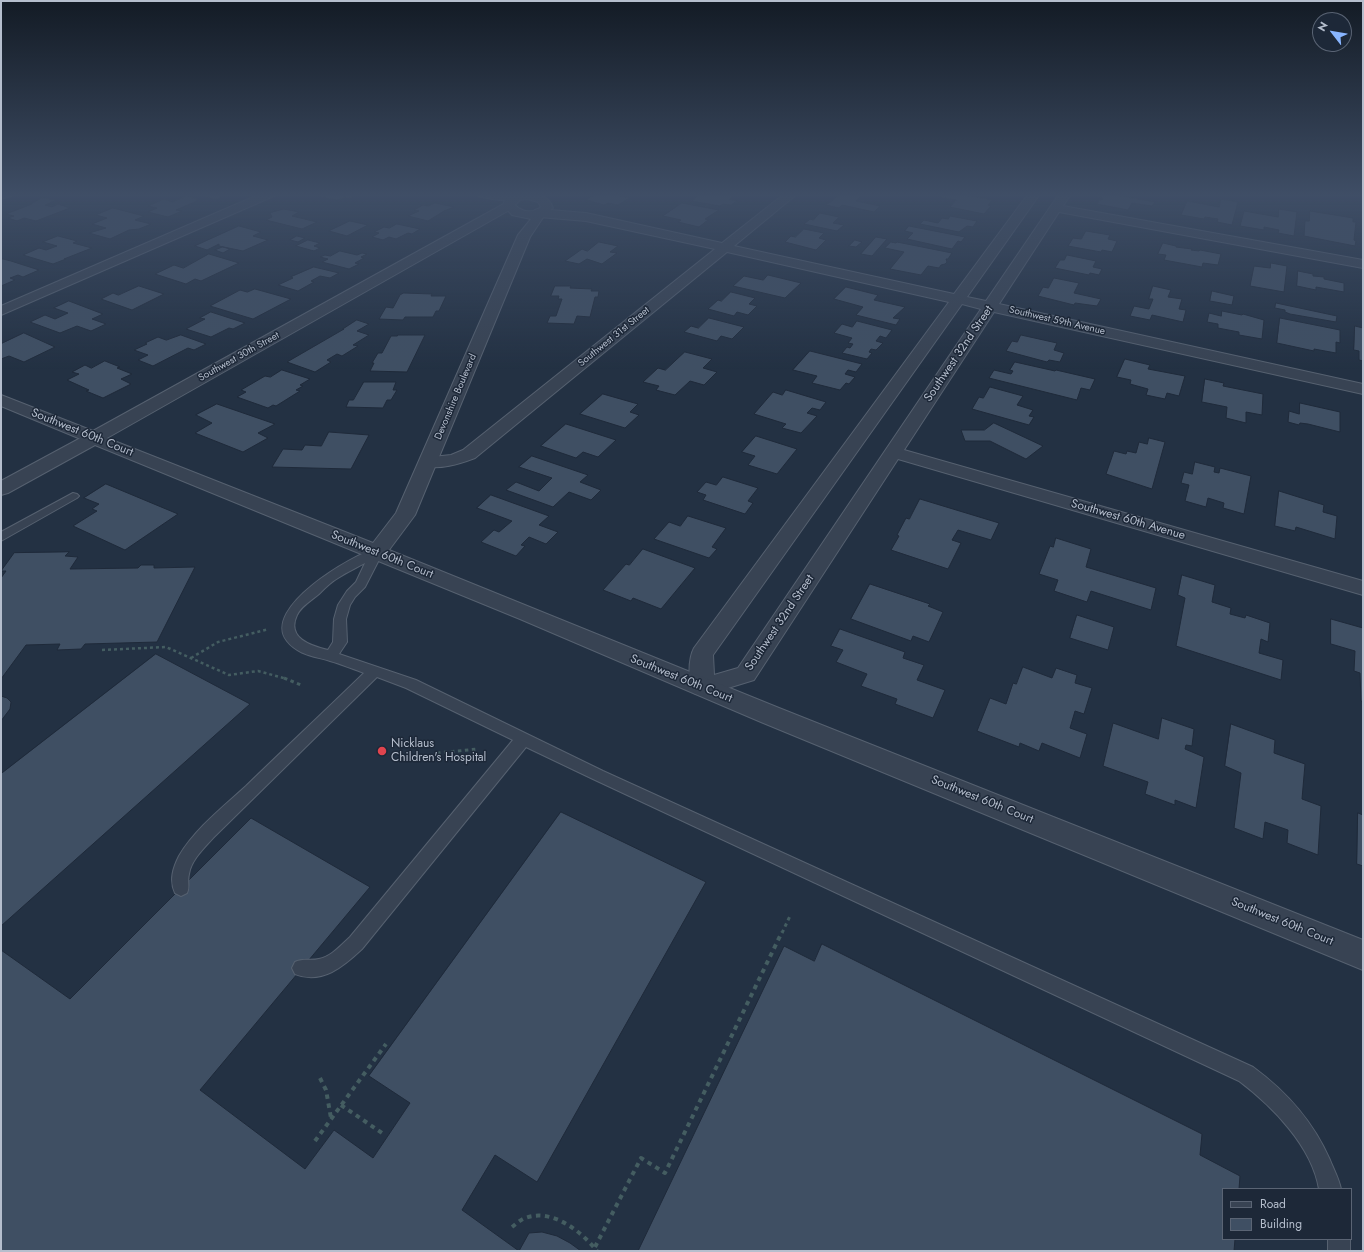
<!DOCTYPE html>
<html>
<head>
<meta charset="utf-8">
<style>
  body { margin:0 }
  #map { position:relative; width:1364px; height:1252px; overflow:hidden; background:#233143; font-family:Jost,sans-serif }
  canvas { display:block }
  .frame { position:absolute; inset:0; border:2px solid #b5becd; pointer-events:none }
  .legend { position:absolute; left:1222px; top:1188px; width:130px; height:52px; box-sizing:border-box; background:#1d2838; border:1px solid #5a6474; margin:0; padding:5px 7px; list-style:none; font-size:12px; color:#b5becd }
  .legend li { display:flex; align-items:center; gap:8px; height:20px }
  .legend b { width:20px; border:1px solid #5a6474 }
  .north { position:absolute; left:1312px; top:12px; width:40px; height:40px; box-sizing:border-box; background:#1d2838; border:1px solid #5a6474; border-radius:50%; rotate:301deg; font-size:11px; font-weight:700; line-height:16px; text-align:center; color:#b5becd }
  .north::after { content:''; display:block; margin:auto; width:14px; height:18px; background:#88b5ff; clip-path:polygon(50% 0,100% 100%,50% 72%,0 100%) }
</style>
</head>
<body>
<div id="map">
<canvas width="1364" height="1252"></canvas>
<div class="frame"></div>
<ul class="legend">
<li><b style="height:5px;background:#384353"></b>Road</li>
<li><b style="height:11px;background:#3f4f63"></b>Building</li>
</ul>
<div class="north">N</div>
</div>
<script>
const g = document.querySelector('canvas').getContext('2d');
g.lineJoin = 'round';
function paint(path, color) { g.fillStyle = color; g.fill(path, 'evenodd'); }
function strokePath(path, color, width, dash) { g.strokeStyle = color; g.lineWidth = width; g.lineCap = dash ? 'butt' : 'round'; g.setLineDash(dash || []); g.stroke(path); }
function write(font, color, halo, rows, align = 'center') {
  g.font = font + ' Jost,sans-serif'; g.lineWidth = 3; g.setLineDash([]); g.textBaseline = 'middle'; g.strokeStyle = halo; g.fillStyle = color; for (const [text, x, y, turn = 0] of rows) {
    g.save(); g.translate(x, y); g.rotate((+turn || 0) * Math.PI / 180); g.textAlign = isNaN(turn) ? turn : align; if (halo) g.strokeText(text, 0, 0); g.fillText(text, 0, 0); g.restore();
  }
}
const building = new Path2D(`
  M197 194H227L216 199Z
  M324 194H359L350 198 345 197 337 200 320 196Z
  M597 194H622L619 196 629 198 618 205 608 203 604 205 587 200Z
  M694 194H736L729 199 737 201 731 205 723 204 720 206 692 201 700 195Z
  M842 194 860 196 856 201 880 206 874 212 842 205 839 208 826 205Z
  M944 194H959L992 200 988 205 991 206 984 214 950 207 956 200 942 197Z
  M1098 194H1108L1155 202 1152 206 1132 203 1128 210 1097 204 1099 200H1102L1103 198 1097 196Z
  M187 196 199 200 176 210 182 211 168 217 148 212 157 208 148 206 164 199 172 202Z
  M42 198 56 200 45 205 52 207 58 204 70 208 36 221 24 218 17 221 8 218 14 216 6 214 32 204H31Z
  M1221 199 1238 202 1232 225 1217 222 1218 219 1205 217 1204 219 1181 215 1187 201 1219 207Z
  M435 203 454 207 444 211 428 221 408 216 419 211 414 210 423 205 428 206Z
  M682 203 719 210 705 219 708 220 699 227 678 222 681 220 663 216Z
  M113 208 144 216 135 220 151 224 139 229 129 230 110 239 89 233 106 228 92 224 107 218 96 215Z
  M284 209 299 212 292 216 317 222 302 229 266 220 272 217 270 213Z
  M1279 209 1297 212 1294 236 1278 233 1279 230 1264 227V230L1240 226 1244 211 1278 217Z
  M1310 211 1353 218V222H1356L1354 240 1356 241 1355 246 1304 236 1305 221H1309Z
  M820 213 839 217 833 223 844 225 837 231 804 224 810 219 813 220Z
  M950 216 977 221 973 227 967 226 959 232 920 224 924 220 938 223 942 218 948 219Z
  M350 221 368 225 347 236 329 231Z
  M397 224 420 229 412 234 408 233 396 239 389 237 383 240 372 237 379 233 374 232 384 227 389 228Z
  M239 226 261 232 253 236 268 240 243 251 219 246V244L207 250 195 246Z
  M909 226 965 237 961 242 958 241 952 249 907 239 913 233 905 231Z
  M804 229 824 233 819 238 826 240 816 250 785 242 791 236 795 237Z
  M1086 231 1110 235 1108 239 1117 241 1112 252 1102 250 1101 252 1068 246 1073 238 1081 239Z
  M58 236 77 241 73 243 92 248 64 259H66L53 264 23 255 39 248 46 250 57 246 43 242Z
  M297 236 305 238 298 242 290 240Z
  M876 237 887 239 872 256 861 254Z
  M308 240 320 243 314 246 320 248 314 251 296 246Z
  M855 240 862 242 856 247 849 246Z
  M599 242 618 246 610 252 617 253 602 264 587 259 579 264 565 261 582 249 587 251Z
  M891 242 896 243 897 242 952 253 948 259H946L947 262 945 264 941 265 939 268 928 266 921 275 890 269 904 252 885 248Z
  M1163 243 1176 246V247L1192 249 1191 250 1199 251 1200 250 1221 254 1218 265 1203 263 1202 267 1164 260 1166 255 1158 254Z
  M223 247 230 249 223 253 215 250Z
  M340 251 357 255 362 253 367 254 361 257 364 258 355 263 359 264 349 269 322 262 328 259 320 257 325 255 330 256Z
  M209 254 239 263 201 281 195 279 186 284 155 274 174 265 183 268Z
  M1067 255 1096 261 1093 267 1102 269 1099 275 1090 273 1089 275 1055 268 1060 260H1064Z
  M3 259 11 261 39 270 23 277 18 275 10 278 15 280 1 286V260Z
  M1271 263 1287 266 1284 292 1250 286 1254 266 1270 268Z
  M314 267 339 273 330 278 320 276 311 281 314 282 298 291 278 285 293 278 291 277Z
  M1298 271 1313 274V276L1324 277V279L1344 283V292L1316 287V290L1297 286Z
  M768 275 801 283 785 298 733 286 744 276 763 280Z
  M1054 278 1079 283 1074 293 1101 299 1097 306 1075 303 1074 305 1038 296 1043 287 1048 288Z
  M139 286 164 294 132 310 101 299 113 293 118 295Z
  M555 286H571L570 288 592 289 591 291H599L598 297H595L590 317 577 316 574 324 547 323 550 316H556L562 299H558L559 296H551Z
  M1153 286 1171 290 1168 297 1182 299 1179 309 1186 310 1183 322 1152 315 1150 320 1130 316 1134 306 1149 309 1153 299H1149Z
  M846 287 878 295 874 300 905 307 893 318 900 319 896 325 856 315 863 307 834 299Z
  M255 289 291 299 253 319 210 306 240 290 247 292Z
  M1212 291 1234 296 1232 305 1210 301Z
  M731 292 755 298 749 304 757 306 748 315 737 312 734 316 708 309 718 300 721 301Z
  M404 293 432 294 431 296H446L439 311H436L433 317H405L403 320 379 319 386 307 393 308 400 295Z
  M69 301 103 314 92 319 106 324 91 331 77 326 60 333 30 322 45 315 55 319 68 313 54 308Z
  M1276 303 1337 316 1336 322 1290 314 1285 312V310L1275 308Z
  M1222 311 1242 315 1243 314 1264 320 1262 339 1239 335V332L1218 328V324L1207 322 1209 313 1221 316Z
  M211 312 245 323 233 329 229 328 211 337 186 329 205 319 200 318Z
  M709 318 744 327 732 339 721 336 717 341 684 332 691 326 698 328Z
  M1280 318 1340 330V343L1336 342V353L1314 349V351L1277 343Z
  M357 320 369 324 357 331 369 335 353 345 358 346 342 356 337 354 327 360 331 362 315 372 287 362 344 329H343Z
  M857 321 892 330 886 338 880 336 876 341 883 343 876 350 871 349 869 352 872 353 867 359 842 353 847 347 850 348 853 344 848 343 852 338 834 333 842 324 852 327Z
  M1355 326 1363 328V361L1359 360V351L1354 350Z
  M24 333 55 347 24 362 9 356 1 359V344Z
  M181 335 206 344 194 350 188 348 153 366 138 360 148 355 134 350 147 344 145 343 158 337 166 340Z
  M398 335H425L407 372 370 371 374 363H372L378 353H382L391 336H397Z
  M1021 335 1057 343 1054 350 1064 353 1060 362 1049 360 1047 362 1006 351 1012 341 1017 342Z
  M810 351 862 364 856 372 848 370 845 374 855 377 849 384 846 383 840 390 812 383 817 376 793 370Z
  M685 352 712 359 703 368 717 372 704 385 690 381 675 395 656 390 659 386 643 382 658 368 665 370Z
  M1125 359 1150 365 1148 369 1185 376 1179 396 1167 393 1165 399 1146 395 1148 389 1130 384 1131 380 1117 377Z
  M105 361 120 367 117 368 132 374 121 379 131 384 103 398 86 391 89 390 67 380 79 374 72 372 85 365 91 368Z
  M1015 362 1055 371 1056 370 1095 379 1090 390 1081 388 1077 400 989 378 994 370 1011 374 1013 371 1010 370Z
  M282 370 310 379 300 385 303 386 296 390 300 391 276 406 273 405 268 408 237 397 246 392 241 390 265 376 270 377Z
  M1205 379 1224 383 1223 386 1263 394 1262 415 1246 412V423L1226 418 1227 407 1202 402Z
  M364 382H396L393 390H397L391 400H387L383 408 346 407 349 400H353Z
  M990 387 1023 396 1017 405 1033 410 1029 416 1034 417 1029 425 972 409 979 397 983 398Z
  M786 390 826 402 820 410 812 408 807 413 817 416 801 433 782 428 786 424 754 414 773 392 782 395Z
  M603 394 638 404 630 412 639 415 625 428 580 414Z
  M1300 403 1340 412V432L1308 424 1300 423 1299 425 1288 422 1289 411 1299 414Z
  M217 404 275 424 258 433 268 438 243 452 195 433 212 423 196 415Z
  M994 423 1043 446 1026 459 990 441H965L961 430H984Z
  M566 424 616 440 598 457 583 452 576 458 541 446Z
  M329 432 369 435 351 469 272 467 283 449 302 450 305 445 321 446Z
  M756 436 797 449 777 474 748 465 755 456 742 452Z
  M1149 438 1165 442 1152 489 1106 474 1114 451 1126 454 1127 451 1136 453 1139 442 1147 444Z
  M532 456 588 475 580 482 601 490 591 500 569 492 553 507 506 490 516 482 539 491 552 478 519 467Z
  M1195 462 1215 467 1214 472 1219 473 1220 468 1251 476 1244 514 1223 508 1224 503 1208 498 1206 507 1185 501 1189 485 1181 483 1184 472 1192 474Z
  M723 477 758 488 748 501 753 503 745 514 703 500 706 495 697 492 706 482 716 485Z
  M106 484 178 514 125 550 73 526 97 511 92 509 99 504 84 498Z
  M1279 491 1324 505 1323 512 1337 516 1335 539 1296 527 1295 531 1275 526Z
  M491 495 549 516 539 525 558 532 546 544 529 537 521 545 525 546 516 556 481 542 494 530 499 532 512 521 477 508Z
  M920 499 999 523 991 540 958 530 952 540 961 543 948 569 891 550 899 536 897 535 906 518 909 519Z
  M688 516 726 528 712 547 717 549 709 558 654 539 669 522 680 526Z
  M1056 538 1091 549 1086 567 1156 588 1151 610 1091 591 1087 602 1054 591 1058 580 1039 574 1050 546 1053 547Z
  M643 549 695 568 661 609 633 598 631 601 603 590 626 564 629 565Z
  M69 552 65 556 78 557 70 569 138 568 141 565H154V568L195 567 157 642 85 644 81 649 57 650 60 644 26 645 1 679V578L6 571H1L14 553Z
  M1182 575 1215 585 1212 602 1231 608 1230 614 1245 618 1246 615 1270 623 1268 642 1261 639 1259 653 1283 660 1281 680 1176 646 1185 598 1178 595Z
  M870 584 930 604 928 606 943 612 929 642 913 636 911 641 851 619Z
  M1077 615 1114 627 1108 650 1070 638Z
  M1331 619 1363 628V702L1361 701 1360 673 1354 671 1355 651 1331 644Z
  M840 629 905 652 903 658 924 665 917 680 945 690 933 718 895 704 897 699 861 686 867 674 836 662 843 650 831 646Z
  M156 654 250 704 1 926V774Z
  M1023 667 1052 678 1056 668 1077 675 1075 683 1092 688 1084 714 1075 711 1070 728 1087 734 1080 758 1042 743 1039 751 1020 743 1019 747 977 731 990 698 1006 704 1013 683 1016 684Z
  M1 696 7 698 11 702 10 709 1 721Z
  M1162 718 1194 729 1192 746 1186 745 1185 749 1204 757 1196 808 1175 800V805L1145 794 1148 782 1103 766 1113 723 1158 739Z
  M1231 724 1275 740 1274 753 1305 764 1302 799 1321 806 1318 855 1287 843 1288 830 1265 822 1263 839 1234 828 1241 773 1225 766Z
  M561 812 706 882 537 1182 495 1155 462 1210 519 1251 529 1233 542 1232 557 1236 570 1243 581 1251H1V950L70 999 251 818 370 887 200 1090 305 1169 334 1130 373 1158 410 1103 369 1076Z
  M1358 813 1363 815V866L1357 864Z
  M822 944 1202 1134 1200 1155 1240 1176 1239 1189H1223V1239H1235L1234 1251H638L784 946 814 961Z`);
const pathFar2 = new Path2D(`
  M102 650 166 647 229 675 258 671 287 679
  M191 658 218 642 269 629`);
const pathFar1 = new Path2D(`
  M284 678 301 685
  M437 753 478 749
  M782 933 790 916`);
const path = new Path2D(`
  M320 1078 326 1090 331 1118
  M341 1105 385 1135
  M315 1141 386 1044
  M512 1227C516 1224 520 1220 525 1218 552 1208 581 1231 597 1251
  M595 1247 641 1158 665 1173 782 932`);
const service = new Path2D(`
  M73 493 77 494 79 496 77 498 1 541V532Z
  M377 548 381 549 383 552 365 587 355 597 350 605 346 619 347 642 339 654 416 680 603 771 1253 1067C1287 1092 1313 1121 1330 1160 1334 1170 1339 1179 1341 1189H1319C1312 1146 1272 1106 1239 1081L593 779 526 747 362 949C344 966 322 985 295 974L292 968 295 962C303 958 311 961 319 959 331 957 341 945 350 937L513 740 406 688 377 677 214 837C205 847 191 860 189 874 187 882 190 887 187 893L181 896 175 893C169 880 173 868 179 856 195 829 223 807 246 786 285 748 325 711 364 673 353 669 341 664 330 661 314 656 298 655 287 641 261 608 352 555 377 548ZM365 563 356 582 347 591 338 605 334 619 333 642 328 650C311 646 286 638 297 615 301 606 312 600 319 594 325 588 331 582 338 578 347 572 356 568 365 563Z
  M1328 1239H1350V1251H1328Z`);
const minor = new Path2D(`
  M1 194H13L11 196 1 199Z
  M260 194H276L274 196 1 315V306Z
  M476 194H524L526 196 524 198C509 202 493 200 478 196Z
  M784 194H797L734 246 954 294 1028 194H1040L967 297 986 301 1059 194H1071L1063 206 1363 260V268L1059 212 999 304 1363 384V394L994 312 904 450 1363 581V595L898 459 754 680 702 696 694 693C688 682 688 659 694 648L949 302 727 252 475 458C459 464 440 470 423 466L420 462 423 458 451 455 463 450 715 249 586 221 539 217 535 216 533 213 535 210 539 209 586 213 722 243ZM962 304 981 309 738 668 714 675 713 655Z
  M509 201 513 202 515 205 513 208 100 442 94 443 88 442 1 406V395L93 431Z`);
const tertiary = new Path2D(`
  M517 194C531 194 547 191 553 208L544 216 530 237 415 515 389 550 779 708 1363 940V970L761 722 520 619 95 445 8 493 1 495V481L88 434 94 433 373 543 396 513 518 235 531 219 512 215 503 205 505 200ZM527 199 538 202 541 207C532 214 522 212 515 205L520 200Z`);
const markers = [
  [382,751,5,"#e0444e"]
];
const farStreetnames = [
  ["Southwest 59th Avenue",1057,321,13],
  ["Southwest 31st Street",614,337,-39],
  ["Southwest 30th Street",239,357,-29],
  ["Devonshire Boulevard",456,397,-67]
];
const streetNames = [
  ["Southwest 32nd Street",959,354,-56],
  ["Southwest 60th Court",82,433,22],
  ["Southwest 60th Avenue",1128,520,16],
  ["Southwest 60th Court",382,555,22],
  ["Southwest 32nd Street",780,623,-56],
  ["Southwest 60th Court",681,679,22],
  ["Southwest 60th Court",982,800,22],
  ["Southwest 60th Court",1282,922,22]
];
const poiNames = [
  ["Nicklaus",391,744],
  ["Children's Hospital",391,758]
];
paint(building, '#3f4f63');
strokePath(building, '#1f2a3a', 1);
strokePath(service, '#566170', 2);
strokePath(minor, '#566170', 2);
strokePath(tertiary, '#566170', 2);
strokePath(pathFar2, '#445d61', 2.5, [3, 3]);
strokePath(pathFar1, '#445d61', 3, [3.5, 3.5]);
strokePath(path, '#445d61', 4, [4.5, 4.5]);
paint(service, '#384353');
paint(minor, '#384353');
paint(tertiary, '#384353');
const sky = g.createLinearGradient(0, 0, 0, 369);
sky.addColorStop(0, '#131b25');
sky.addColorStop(0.53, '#3f4e66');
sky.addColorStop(1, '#3f4e6600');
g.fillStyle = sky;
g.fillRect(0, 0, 1364, 369);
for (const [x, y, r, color] of markers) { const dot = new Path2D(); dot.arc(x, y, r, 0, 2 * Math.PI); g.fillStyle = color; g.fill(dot); strokePath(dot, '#1d2838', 1.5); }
write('10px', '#b5becd', '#1d2838', farStreetnames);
write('12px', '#b5becd', '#1d2838', streetNames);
write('12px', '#b5becd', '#1d2838', poiNames, 'left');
</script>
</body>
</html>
